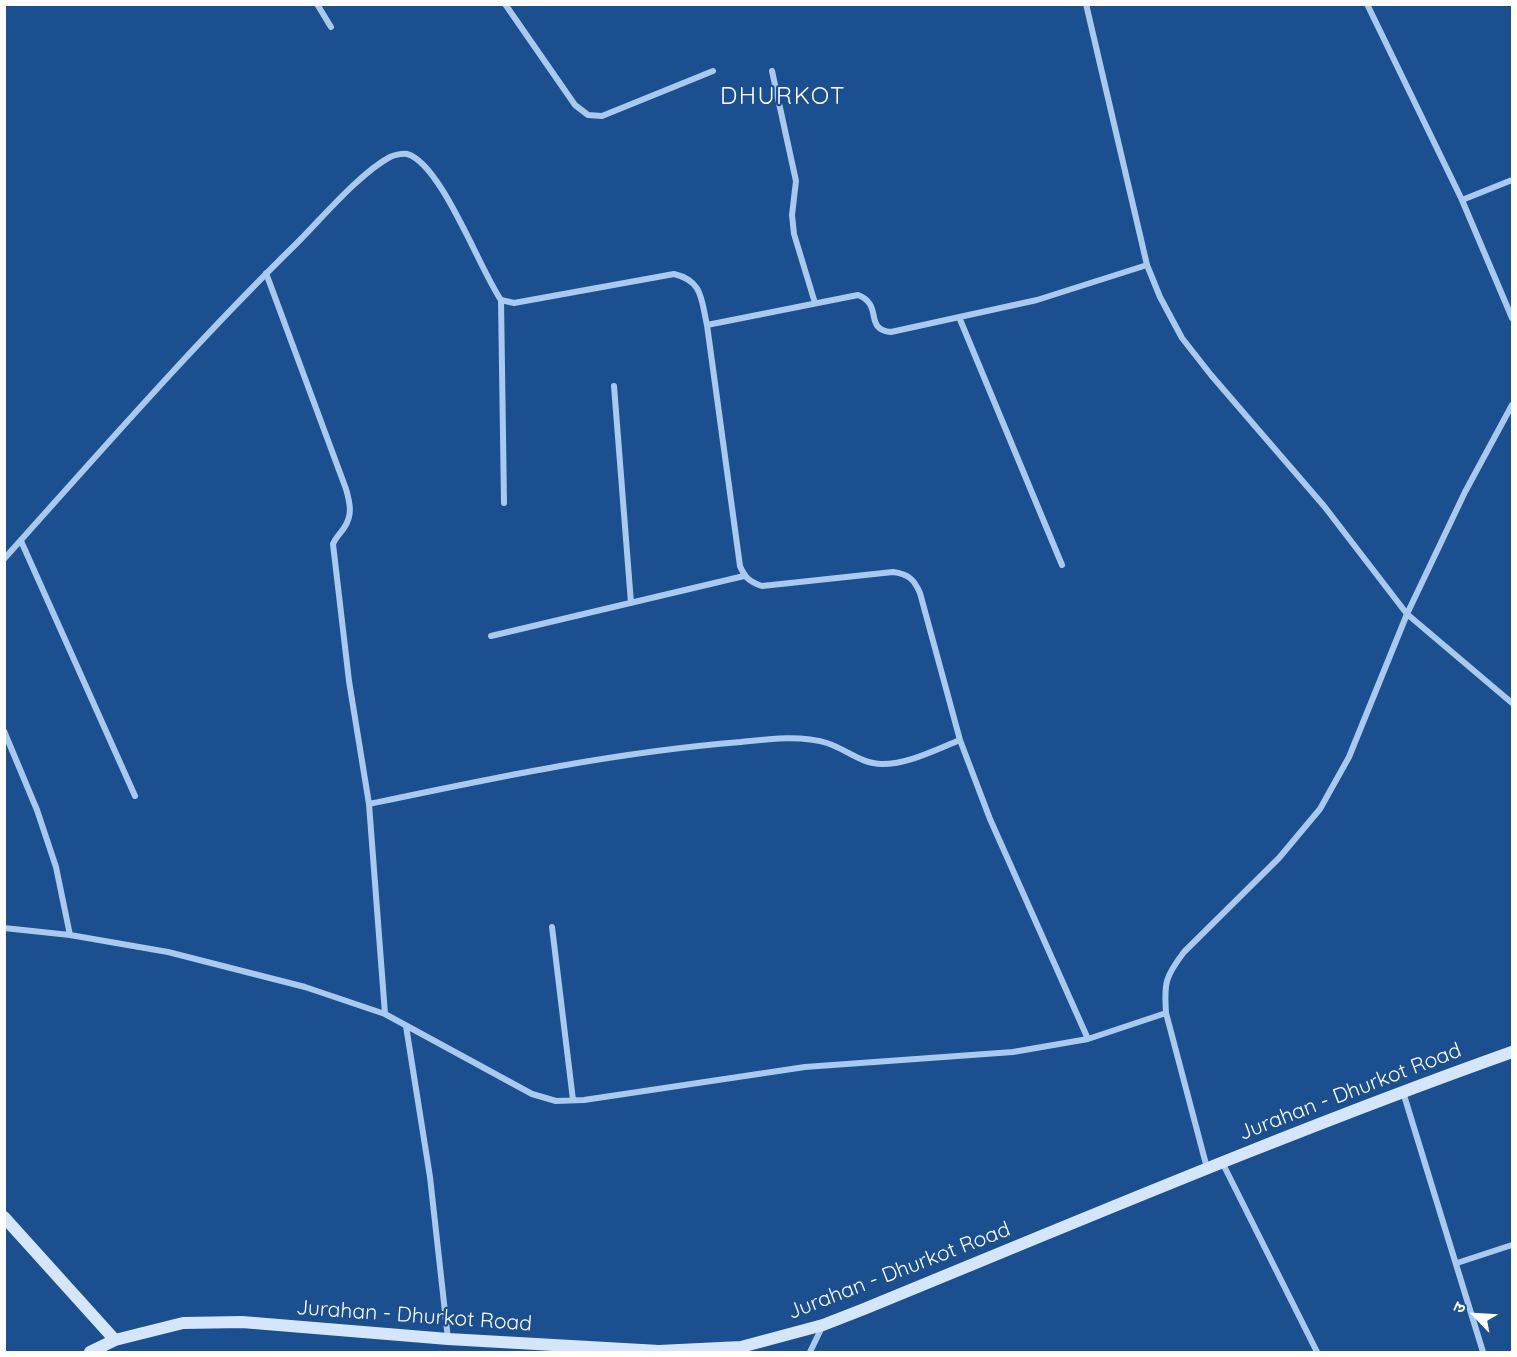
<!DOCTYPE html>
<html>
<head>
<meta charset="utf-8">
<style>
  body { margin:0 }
  #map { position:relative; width:1517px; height:1357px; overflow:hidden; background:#1b4f8f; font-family:Quicksand,"Noto Sans Devanagari",sans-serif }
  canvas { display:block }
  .frame { position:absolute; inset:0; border:6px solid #fff; pointer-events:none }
  .north { position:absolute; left:1445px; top:1285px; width:60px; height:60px; -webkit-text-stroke:4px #1b4f8f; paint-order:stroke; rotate:295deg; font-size:16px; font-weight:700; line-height:24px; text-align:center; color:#fff }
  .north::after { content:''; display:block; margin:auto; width:21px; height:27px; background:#fff; clip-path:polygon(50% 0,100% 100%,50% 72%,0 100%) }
</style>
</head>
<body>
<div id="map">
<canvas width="1517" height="1357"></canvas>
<div class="frame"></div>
<div class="north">उ</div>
</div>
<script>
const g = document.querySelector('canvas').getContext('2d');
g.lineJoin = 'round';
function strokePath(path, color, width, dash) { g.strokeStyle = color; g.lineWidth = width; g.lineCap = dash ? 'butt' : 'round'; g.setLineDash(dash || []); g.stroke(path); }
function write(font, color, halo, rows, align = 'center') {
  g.font = font + ' Quicksand,sans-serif'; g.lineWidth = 4.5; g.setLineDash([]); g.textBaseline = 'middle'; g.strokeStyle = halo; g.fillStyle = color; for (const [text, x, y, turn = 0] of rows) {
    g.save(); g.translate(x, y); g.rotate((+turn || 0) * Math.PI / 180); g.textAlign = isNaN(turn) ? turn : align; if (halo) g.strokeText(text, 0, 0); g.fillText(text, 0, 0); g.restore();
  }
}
const street = new Path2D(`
  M317 4 331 27
  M505 4 575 105 588 115 602 116 713 71
  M1086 4 1147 265 1160 297 1182 338 1211 375 1324 506 1407 614 1512 703
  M1367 4 1462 200 1512 318
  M772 71 796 181 792 215 794 234 815 303
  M1462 200 1512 180
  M266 273 346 489C350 503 353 515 344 528 340 534 336 537 333 544L349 681 369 804 385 1014
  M501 300 504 503
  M959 317 1062 565
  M707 325 858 295C884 305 863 329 891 332L1037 300 1147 265
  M614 386 631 603
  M21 541 135 796
  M4 559C100 452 194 344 297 243 322 218 360 173 390 157 394 155 403 153 407 154 441 163 480 270 501 300L514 303 674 274C703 281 701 299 707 325L740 566C745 578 750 582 762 586L893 572C908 574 914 579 920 593L960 740 990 819 1088 1039
  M491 636 744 576
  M4 731 37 810 56 867 70 935
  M369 804C493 778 615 752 741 742 769 739 801 735 827 743 846 749 861 764 882 764 908 764 935 750 960 740
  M552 927 573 1100
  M4 928 70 935 168 952 305 987 385 1014 532 1094 556 1101 584 1100 805 1067 1013 1052 1088 1039 1166 1013 1207 1168
  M1166 1013C1164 983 1165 977 1184 952L1279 858 1320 809 1349 757 1407 614 1465 492 1512 405
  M406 1026 430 1177 448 1339
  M1403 1092 1483 1352
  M1222 1162 1317 1352
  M1457 1263 1512 1245
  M810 1352 823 1325`);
const secondary = new Path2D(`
  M4 1217 115 1340
  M90 1352 115 1340 183 1323 242 1322 448 1339 659 1351 741 1347 823 1325 864 1309C1079 1221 1293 1130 1512 1052`);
const streetNames = [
  ["Jurahan - Dhurkot Road",1350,1092,-21],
  ["Jurahan - Dhurkot Road",899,1271,-21],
  ["Jurahan - Dhurkot Road",414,1316,4]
];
const quarterNames = [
  ["DHURKOT",783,97]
];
strokePath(street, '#a9c9ee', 6);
strokePath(secondary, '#d6e6fa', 12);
write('21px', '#fff', '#1b4f8f', streetNames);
g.letterSpacing = '1.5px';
write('24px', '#fff', '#1b4f8f', quarterNames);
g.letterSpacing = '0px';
</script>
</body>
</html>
